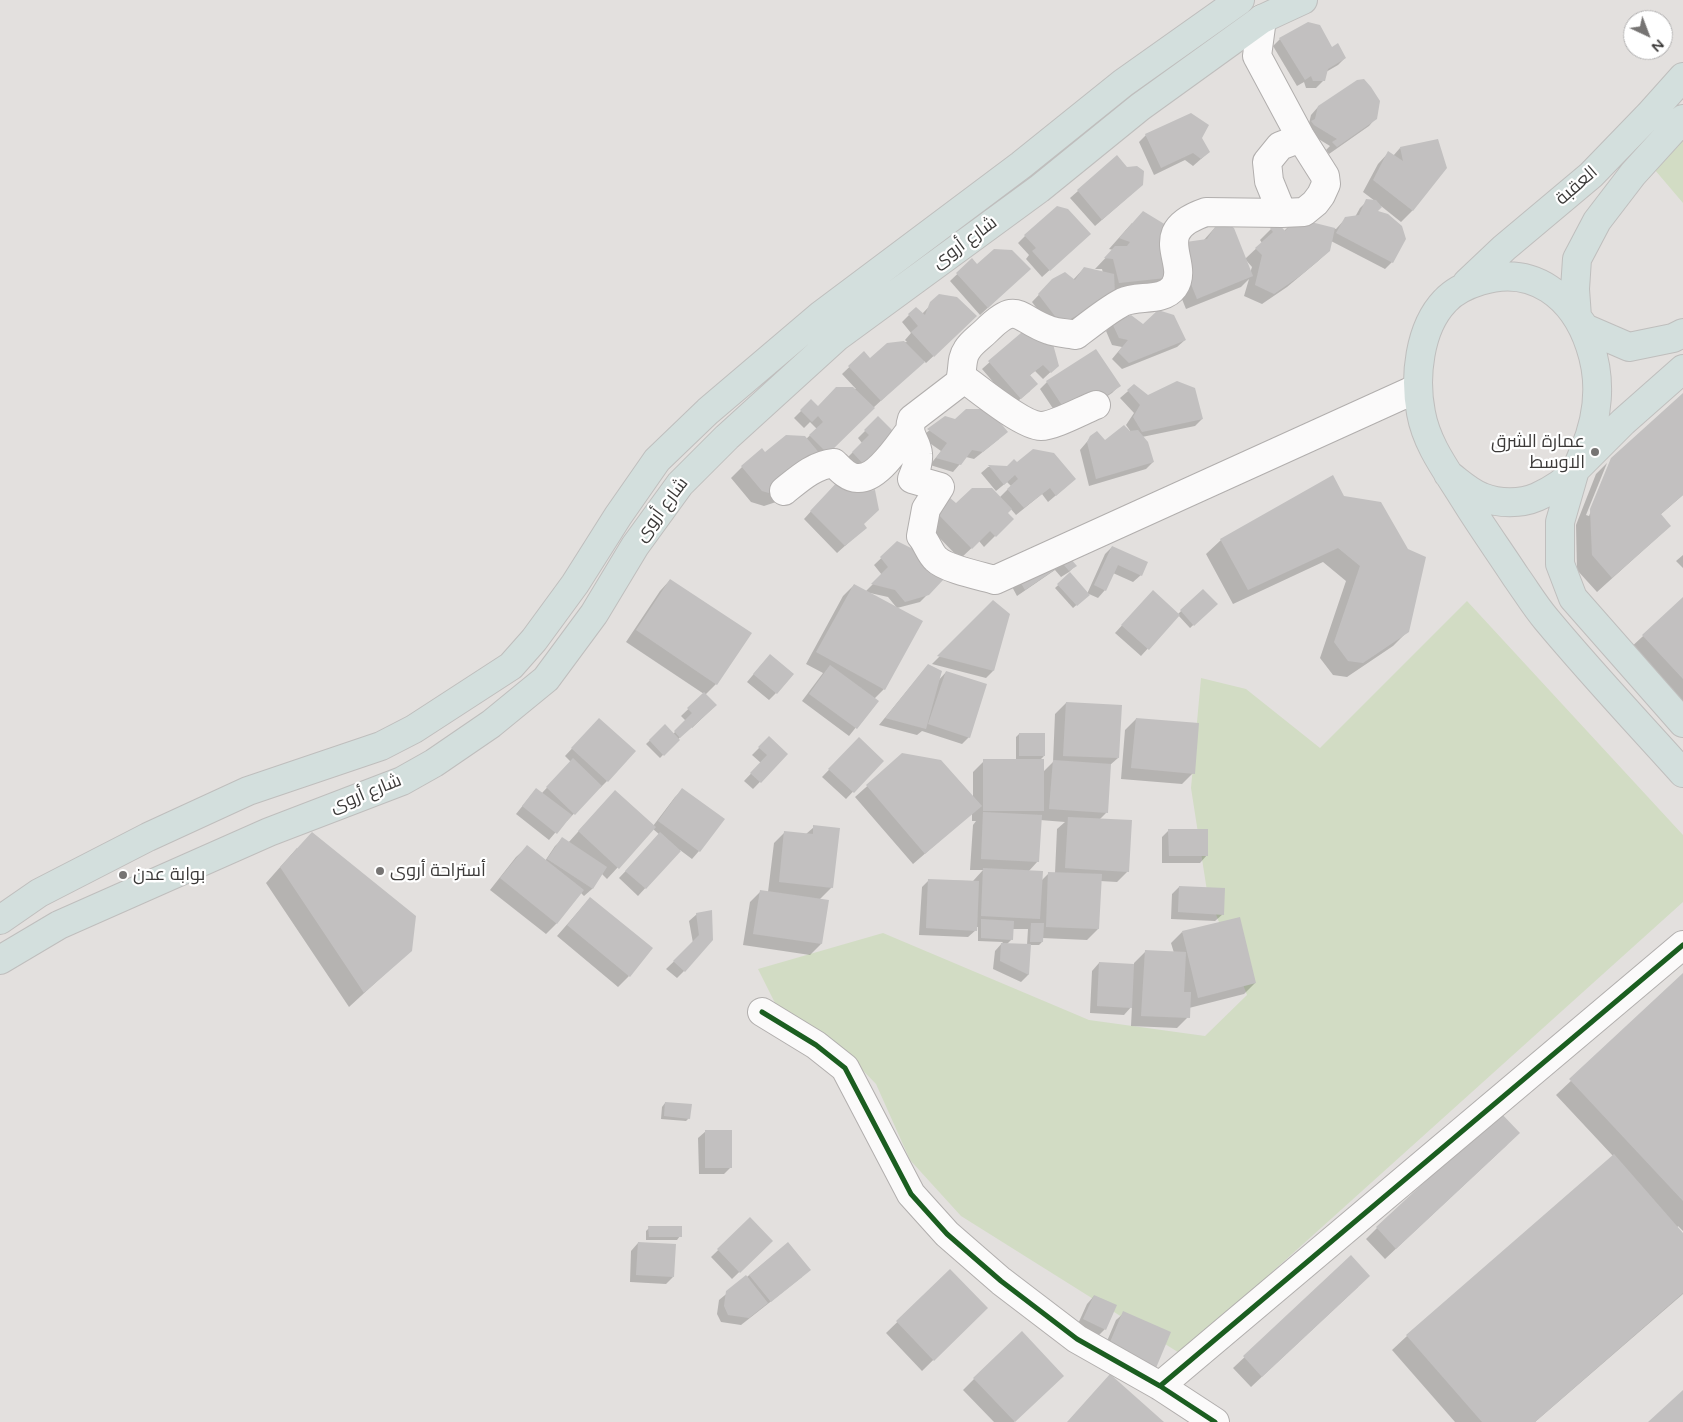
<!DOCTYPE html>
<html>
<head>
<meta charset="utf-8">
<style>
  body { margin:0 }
  #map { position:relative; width:1683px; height:1422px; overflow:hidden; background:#e3e0de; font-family:"Varela Round",sans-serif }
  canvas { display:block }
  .north { position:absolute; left:1623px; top:10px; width:50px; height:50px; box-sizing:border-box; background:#fff; border:1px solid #b1b0b0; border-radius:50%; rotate:137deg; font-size:14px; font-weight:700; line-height:20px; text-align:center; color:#3c3a39 }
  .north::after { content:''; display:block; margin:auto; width:18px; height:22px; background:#767473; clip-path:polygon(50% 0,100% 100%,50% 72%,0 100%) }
</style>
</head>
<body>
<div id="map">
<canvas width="1683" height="1422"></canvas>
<div class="north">N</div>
</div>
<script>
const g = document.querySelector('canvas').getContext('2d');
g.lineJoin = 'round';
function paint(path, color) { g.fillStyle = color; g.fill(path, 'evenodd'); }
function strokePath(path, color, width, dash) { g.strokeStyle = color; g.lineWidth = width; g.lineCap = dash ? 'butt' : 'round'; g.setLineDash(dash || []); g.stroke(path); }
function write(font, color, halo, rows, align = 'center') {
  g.font = font + ' "Varela Round",Cairo,sans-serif'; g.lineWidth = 4.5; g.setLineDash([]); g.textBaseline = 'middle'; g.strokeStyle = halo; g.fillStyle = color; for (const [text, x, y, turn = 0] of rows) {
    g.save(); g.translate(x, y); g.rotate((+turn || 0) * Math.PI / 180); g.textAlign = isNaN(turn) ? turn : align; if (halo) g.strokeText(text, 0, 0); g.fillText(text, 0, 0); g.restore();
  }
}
const green = new Path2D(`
  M1683 127V203L1649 163Z
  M1467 601 1683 835V902L1181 1354 961 1216 910 1160 876 1084 847 1054 779 1011 758 969 883 933 1089 1020 1205 1036 1247 995 1207 891 1191 788 1201 678 1246 689 1320 748Z`);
const shadow = new Path2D(`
  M1280 39 1332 48 1345 58 1338 65 1326 72 1324 80 1316 88H1306L1304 82 1297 86 1273 46Z
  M1318 107 1376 118 1369 126 1329 154 1326 150 1330 146 1307 132 1311 115Z
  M1146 135 1201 138 1209 152 1193 166 1185 160 1154 175 1139 142Z
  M1400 148 1445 168 1412 211 1401 222 1381 206 1376 212 1392 262 1385 269 1331 241 1329 251 1317 262 1287 287 1262 304 1244 296 1249 279 1241 287 1186 309 1173 277 1106 302 1053 330 1032 302 1053 280H1073L1084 268 1103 273 1102 269H1095L1113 250 1109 249 1132 223 1170 254 1203 241 1219 223 1250 273 1252 267 1245 259 1262 243 1260 240 1277 223 1284 231 1295 220 1336 229 1346 218 1355 217 1360 208 1367 201H1375L1363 192 1378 164 1388 153 1393 156Z
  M1078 191 1134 192 1095 226 1070 198Z
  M1025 236 1082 241 1042 277 1026 259 1029 255 1018 243Z
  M972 260 977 266 1022 276 980 315 950 281Z
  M940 295 969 323 926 363 924 361 873 408 779 501 764 506 751 502 731 478 742 467 765 454 806 439 817 429 810 422 804 428 794 418 811 401 818 407 837 388 856 389 842 374 864 353 870 360 888 344 907 342 905 340 911 333 902 322 916 308 922 314Z
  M1113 324 1144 326 1185 340 1177 347 1122 369 1112 359 1122 347 1112 345 1106 331Z
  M1028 328 1057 366 1043 379 1035 371 1029 376 1030 391 1013 405 982 369Z
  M1047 382 1119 386 1112 393 1064 425 1040 389Z
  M1134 386 1148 396 1202 419 1195 426 1142 437 1153 462 1146 469 1089 486 1080 450 1091 437 1104 442 1131 432 1126 425 1134 413 1120 398Z
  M1683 395V495L1660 515 1670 526 1597 592 1577 570 1576 525 1596 474 1607 463 1586 515 1589 516 1611 459Z
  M878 418 894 434 915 449 874 490 845 460 862 443 858 438Z
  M945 418 999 439 974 459 966 457 953 472 930 465 941 451 921 437Z
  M1017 464 1067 486 1048 502 1042 494 1016 515 1010 508 1006 513 1012 519 984 547 979 541 960 559 925 523 956 505 999 498 1011 486 1007 482 996 491 981 473 988 467H1007Z
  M1333 477 1408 631 1393 646 1347 677 1333 675 1320 658 1346 581 1323 562 1233 604 1206 554 1221 540Z
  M835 485 865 528 837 553 804 519Z
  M897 543 928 594 920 602 897 608 888 597 870 593 884 689 874 699 877 701 849 736 802 701 823 673 806 664 843 596 854 585 866 591 882 575 874 565Z
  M1112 547 1141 575 1133 582 1113 573 1105 590 1098 598 1089 594 1073 608 1055 588 1070 574 1087 594 1105 554Z
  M1062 551 1075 566 1069 572 1061 577 1055 570 1017 596 1010 583Z
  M1683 555V568L1676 561Z
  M670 580 716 684 705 695 716 705 692 728 691 726 660 758 646 744 665 726 673 734 686 721 681 716 704 694 626 642 660 591Z
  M1203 590 1216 604 1190 628 1178 615 1141 656 1115 633 1146 599 1178 614Z
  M1683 599V710L1628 650Z
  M994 602 1008 614 993 671 986 678 932 664Z
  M763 663 776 693 769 700 747 682Z
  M928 665 938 681 946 672 969 737 962 744 922 731 917 735 879 725Z
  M1066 703 1118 758 1110 765 1106 813 1099 820 1128 871 1117 882 1100 881 1098 929 1087 940 1042 938V942L1039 945H1029L1028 975 1021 982 993 969 995 951 1003 942 978 941V927H976V930L968 937 919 935 922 887 929 880 973 881 983 870H970L973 825 976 821H972V813L913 864 855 797 902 755 973 798V772L984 761H1016V737L1019 734 1044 756 1039 761 1043 772 1053 762 1055 714ZM1040 820 1065 822 1057 829 1055 873H1049L1041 881 1028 872 1038 861ZM1012 929H1028L1027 945 1007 944 1012 939Z
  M1136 719 1193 773 1182 784 1121 779 1125 730Z
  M592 727 607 781 600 788 599 787 567 821 566 820 549 840 516 814 536 789 542 793 571 762 565 756Z
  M769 738 787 754 753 789 744 781 761 763 752 755Z
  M859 739 882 761 846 799 822 777Z
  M682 790 699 851 692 859 680 850 638 896 619 878 660 835 653 829 607 879 602 874 592 889 584 896 581 893 556 924 546 934 490 890 516 857 527 847 545 861 555 846 562 839 568 843 604 803 653 826 675 797Z
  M814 827 832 887 819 900 821 944 810 955 743 945 750 902 761 891 768 892 774 843 785 832 806 834Z
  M1169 830 1207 855 1200 863H1162V837Z
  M297 848 411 950 349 1007 266 883Z
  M1179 887 1223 914 1215 921 1171 919 1172 894Z
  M590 898 629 976 618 987 557 936Z
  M711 912 684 971 677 978 666 969 693 943 689 921 697 914Z
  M1182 932 1255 983 1244 994 1189 1008 1188 1017 1177 1028 1131 1026 1132 1006 1124 1015 1090 1013 1092 971 1099 963 1134 965V963L1145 952 1174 953 1171 943Z
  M1683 975V1231L1678 1226 1677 1228 1683 1235V1294L1535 1422H1455L1392 1350 1407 1336 1613 1156 1556 1095Z
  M665 1103 689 1118 686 1121 661 1119 662 1107Z
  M706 1131 731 1167 724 1174H699L698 1138Z
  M1508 1144 1385 1259 1366 1239 1377 1228Z
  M750 1219 771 1241 732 1279 711 1257Z
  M649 1228 680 1236 677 1240H646V1231Z
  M638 1243 673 1277 666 1284 630 1282 631 1251Z
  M788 1243 802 1277 741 1325 721 1322 717 1314 719 1300Z
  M1351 1257 1358 1287 1251 1387 1233 1368Z
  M950 1271 986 1308 922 1371 886 1333Z
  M1094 1296 1105 1329 1098 1336 1077 1326 1087 1304Z
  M1124 1313 1147 1375 1101 1355 1116 1320Z
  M974 1379 1051 1387 1014 1422H994L963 1390Z`);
const building = new Path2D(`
  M1308 22 1320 25 1332 47 1338 43 1346 58 1328 69 1325 81H1313L1311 76 1305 80 1279 38Z
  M1364 79 1371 87 1380 101 1377 119 1337 147 1332 142 1337 139 1314 125 1311 121 1315 119 1318 106 1357 80Z
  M1191 113 1209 125 1202 138 1210 152 1201 159 1193 153 1161 168 1145 134Z
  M1438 139 1447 168 1413 211 1373 180 1388 151 1403 161 1400 147Z
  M1117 155 1127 167 1137 166 1144 171 1143 185 1102 220 1077 190Z
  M1366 199 1376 200 1382 207 1378 211 1388 214 1402 226 1406 239 1393 263 1336 233 1345 217 1359 215Z
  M1057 206 1068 209 1091 234 1050 271 1032 251 1036 248 1024 235Z
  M1143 211 1166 225 1175 277 1119 283 1113 259 1104 258 1115 246H1127L1130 242 1119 238Z
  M1295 218 1335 228 1330 251 1300 276 1274 294 1255 285 1262 255 1255 248 1273 232 1270 228 1277 222 1285 231 1289 227Z
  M1219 221 1226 223 1234 228 1253 276 1197 299 1176 247 1179 243 1207 239Z
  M994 249 1012 250 1031 269 988 308 956 273 972 258 977 264Z
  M1084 267 1114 274 1115 295 1061 324 1038 294 1052 279 1065 272 1075 280Z
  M939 294 957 297 977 316 934 357 911 332 918 326 908 314 916 307 925 315 930 302Z
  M1158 310 1174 315 1186 340 1129 363 1118 352 1128 340 1119 338 1112 323 1131 315 1143 324Z
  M1028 327 1053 344 1059 366 1051 373 1043 365 1030 375 1038 384 1021 399 988 361Z
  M904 341 925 362 881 401 848 366 864 351 870 358 887 343Z
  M1096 349 1121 386 1071 419 1046 381Z
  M1177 381 1195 388 1203 419 1142 432 1133 417 1140 405 1127 390 1134 384 1148 395Z
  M836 387H853L875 408 828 454 809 435 823 422 818 416 812 422 800 410 811 399 818 406Z
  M1683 393V495L1661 514 1671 526 1612 578 1592 555 1590 509 1611 458Z
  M966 409H989L1008 432 983 452 972 450 961 465 936 458 947 443 927 429 945 416 955 419Z
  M878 416 895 433 916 450 882 484 852 452 869 435 864 430Z
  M1124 425 1130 431 1138 430 1148 442 1154 462 1096 479 1087 442 1090 436 1097 431 1105 440Z
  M786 435 805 436 826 461 776 495 762 491 741 466 762 448 765 452Z
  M1033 449 1054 453 1076 479 1056 496 1050 488 1024 508 1007 489 1018 479 1015 475 1004 485 988 465 1007 466 1014 459 1017 462Z
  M1333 475 1344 496 1381 502 1408 549 1426 557 1409 632 1363 663 1348 661 1334 642 1360 566 1338 548 1248 590 1220 539Z
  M842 477 857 492 875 490 879 510 864 524 867 528 845 546 810 511Z
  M972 488H992L1012 509 1008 513 1014 519 996 537 990 531 972 549 935 511 949 497 956 503Z
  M897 541 925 555 942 568 944 579 929 595 905 602 895 590 871 584 888 567 880 557Z
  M1112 546 1148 562 1142 576 1118 565 1106 591 1094 585Z
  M1062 549 1077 566 1069 571 1063 564 1025 590 1016 575Z
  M1070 572 1090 595 1077 606 1057 584Z
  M670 579 752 633 717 685 636 630Z
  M854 584 923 621 885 690 816 652Z
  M1203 589 1218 604 1194 626 1180 610Z
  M1153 590 1180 615 1149 650 1121 625Z
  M1683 597V679L1642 635Z
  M993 600 1010 614 994 671 937 656Z
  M770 654 794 674 777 694 753 674Z
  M928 664 942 671 926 729 885 718Z
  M830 665 879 701 857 729 809 694Z
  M946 671 987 684 970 738 928 724Z
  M704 692 717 705 680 738 674 731 692 713 687 708Z
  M1066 702 1122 705 1119 758 1063 756Z
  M599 718 636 751 608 782 571 748Z
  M1136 718 1199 723 1195 774 1131 768Z
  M665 724 680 740 664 756 649 740Z
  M1019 733H1045V756H1019Z
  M769 736 788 754 761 783 750 773 767 755 758 747Z
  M859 737 884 761 854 793 828 769Z
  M902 753 941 760 982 806 925 854 866 785Z
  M573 758 602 786 575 815 546 787Z
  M983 759H1044V811H983Z
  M1053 760 1111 764 1108 813 1049 809Z
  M536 788 572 815 557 834 522 806Z
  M682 788 725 819 700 852 658 821Z
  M615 790 656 827 619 869 578 831Z
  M983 812 1042 815 1039 862 981 859Z
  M1068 817 1132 820 1129 872 1065 868Z
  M813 825 840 828 833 888 779 882 784 831 813 834Z
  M1168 829H1208V856H1169Z
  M312 832 416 916 412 951 364 993 280 867Z
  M660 832 681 851 646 889 625 871Z
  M562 837 607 867 593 889 547 859Z
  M527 845 584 890 557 924 500 878Z
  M983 868 1043 871 1040 919 981 916Z
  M1048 872 1102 874 1099 929 1046 927Z
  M928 879 979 881 977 931 926 928Z
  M1179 886 1225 888 1224 915 1178 912Z
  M760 890 829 900 822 944 753 934Z
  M590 897 653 948 630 977 567 925Z
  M712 910 713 940 685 972 673 961 699 935 696 913Z
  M1240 917 1256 983 1198 998 1182 931Z
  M981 919 1014 921 1013 940 981 938Z
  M1031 923H1044L1043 942H1030Z
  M1001 943 1031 944 1029 975 1000 961Z
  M1145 950 1186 952 1184 992H1191L1190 1018 1141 1016Z
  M1099 962 1134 964 1132 1008 1097 1006Z
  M1683 973V1201L1569 1079Z
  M665 1102 692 1104 690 1119 664 1116Z
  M1500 1112 1520 1133 1396 1249 1376 1227Z
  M705 1130H732V1168H705Z
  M1614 1154 1683 1233V1293L1535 1422H1482L1406 1335Z
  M750 1217 773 1241 740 1273 717 1249Z
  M648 1226H682V1237H649Z
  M638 1242 676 1244 674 1277 636 1275Z
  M788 1242 811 1270 771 1302 749 1275Z
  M1351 1255 1370 1276 1262 1377 1243 1356Z
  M950 1269 988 1308 934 1361 896 1321Z
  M746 1275 768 1303 749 1318 728 1315 724 1306 726 1291Z
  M1094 1295 1117 1305 1106 1330 1083 1319Z
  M1123 1311 1171 1332 1156 1368 1108 1347Z
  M1022 1331 1064 1376 1015 1422 973 1378Z
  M1110 1374 1164 1422H1067Z
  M1683 1390V1422H1648Z`);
const minor = new Path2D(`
  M1262 19 1257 56 1301 138 1325 176 1326 184 1321 195 1315 203 1304 212 1282 213 1206 212C1147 232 1191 262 1174 287 1163 302 1138 295 1123 302 1109 309 1089 325 1076 335 1067 333 1057 333 1049 330 1017 319 1018 299 986 331 980 337 971 343 967 350 960 360 964 372 959 383L912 419C906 436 917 440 918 454 919 463 915 471 912 479L940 487 926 509 921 536C927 543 930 554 936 559 946 569 981 576 995 580L1418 388
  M1282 213 1269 181 1267 162 1280 146 1301 138
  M962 377C977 388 1023 426 1041 426 1054 426 1083 410 1096 405
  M784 491C799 479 814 465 834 463 840 469 848 478 857 478 877 480 898 446 909 432
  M762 1012 816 1045 845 1068 911 1194 947 1234 1001 1281 1077 1339 1160 1386 1215 1422
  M1160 1386 1683 945`);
const major = new Path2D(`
  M1683 119 1633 174 1597 221 1577 259 1575 289 1577 317 1585 328 1629 347 1673 338 1683 333
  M1467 283 1504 248 1591 175 1649 115 1683 77
  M1683 369 1623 422 1575 470 1560 522V564L1573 598 1683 723
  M1448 474C1459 482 1469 492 1482 497 1499 504 1521 504 1537 497 1550 491 1566 482 1575 470 1579 465 1581 457 1584 451 1598 418 1602 381 1590 346 1574 297 1533 264 1480 281 1467 285 1455 290 1445 301 1419 328 1414 378 1421 413 1427 446 1448 472 1465 500 1481 526 1499 551 1516 577 1526 591 1535 606 1546 619 1590 672 1637 722 1683 773
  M0 920 39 893 148 837 248 791 381 746 414 729 511 666 534 640 575 584 618 516 657 460 708 411 821 315 1021 165 1123 83 1240 0
  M0 960 59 925 269 832 402 781 434 763 491 724 546 679 594 614 635 546 680 484 727 437 837 337 1039 189 1140 107 1262 19 1303 0`);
const cycleway = new Path2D(`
  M762 1012 816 1045 845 1068 911 1194 947 1234 1001 1281 1077 1339 1160 1386 1215 1422
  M1160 1386 1683 945`);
const markers = [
  [1595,452,5,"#767473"],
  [380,871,5,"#767473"],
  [123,875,5,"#767473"]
];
const streetNames = [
  ["العقبة",1577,186,-41],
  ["شارع أروى",965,243,-36],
  ["شارع أروى",662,510,-53],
  ["شارع أروى",366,794,-22]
];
const poiNames = [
  ["عمارة الشرق",1585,442,"right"],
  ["الاوسط",1585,463,"right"],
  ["أستراحة أروى",390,871],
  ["بوابة عدن",133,875]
];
paint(green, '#d2dcc4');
paint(shadow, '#0003');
paint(building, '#c2c0c0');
strokePath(minor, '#b1aead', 30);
strokePath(major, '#bfbebd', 30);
strokePath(minor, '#fbfafa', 28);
strokePath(major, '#d3dfdd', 28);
strokePath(cycleway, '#1b5e20', 5);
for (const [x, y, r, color] of markers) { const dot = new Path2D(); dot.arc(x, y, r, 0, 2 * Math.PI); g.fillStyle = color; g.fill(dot); strokePath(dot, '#fff', 2); }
write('18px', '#3c3a39', '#fff', streetNames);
write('18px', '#3c3a39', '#fff', poiNames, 'left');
</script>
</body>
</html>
